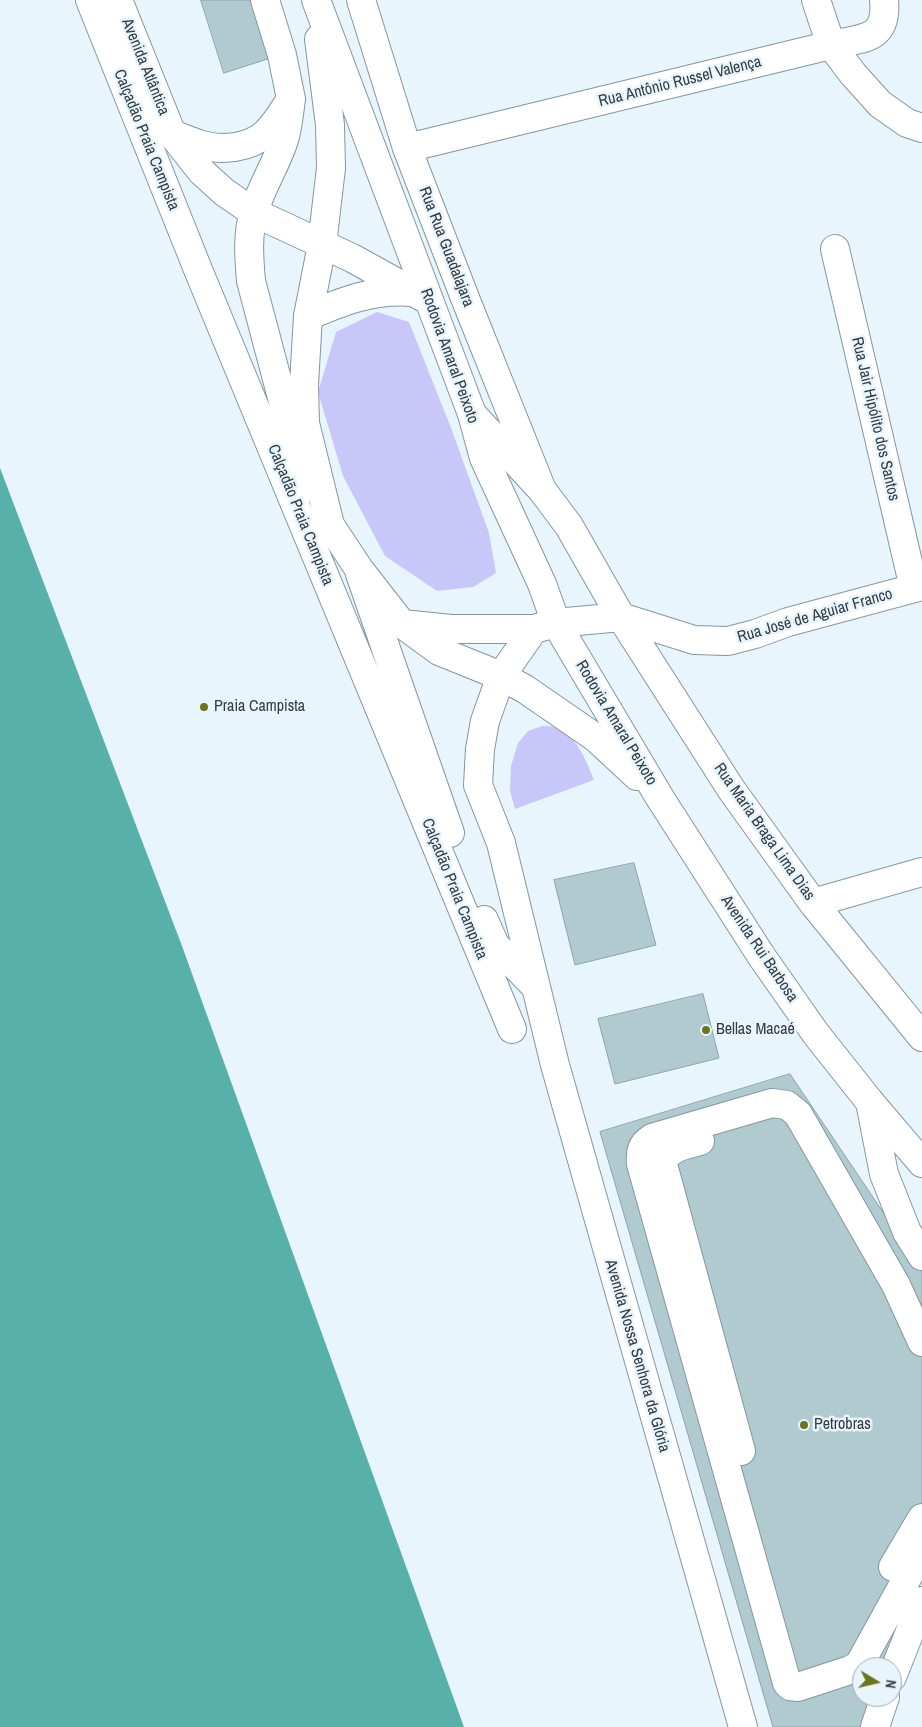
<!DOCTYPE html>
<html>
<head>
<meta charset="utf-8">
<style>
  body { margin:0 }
  #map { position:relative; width:922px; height:1727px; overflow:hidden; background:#e9f5fd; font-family:"Archivo Narrow",sans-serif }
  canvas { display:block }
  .north { position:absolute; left:852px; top:1657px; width:50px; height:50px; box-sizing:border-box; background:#e9f5fd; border:1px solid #a0abb1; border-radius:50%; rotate:99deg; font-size:14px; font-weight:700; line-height:20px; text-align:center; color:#333b40 }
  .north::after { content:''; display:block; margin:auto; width:18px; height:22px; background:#6a7520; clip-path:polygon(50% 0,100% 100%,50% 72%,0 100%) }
</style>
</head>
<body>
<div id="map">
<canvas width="922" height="1727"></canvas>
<div class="north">N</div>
</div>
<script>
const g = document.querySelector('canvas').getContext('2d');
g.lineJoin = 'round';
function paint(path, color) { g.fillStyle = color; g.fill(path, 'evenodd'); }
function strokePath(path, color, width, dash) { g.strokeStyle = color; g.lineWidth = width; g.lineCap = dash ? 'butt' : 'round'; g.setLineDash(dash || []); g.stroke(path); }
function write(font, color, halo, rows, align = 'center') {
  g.font = font + ' "Archivo Narrow",sans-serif'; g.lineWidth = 5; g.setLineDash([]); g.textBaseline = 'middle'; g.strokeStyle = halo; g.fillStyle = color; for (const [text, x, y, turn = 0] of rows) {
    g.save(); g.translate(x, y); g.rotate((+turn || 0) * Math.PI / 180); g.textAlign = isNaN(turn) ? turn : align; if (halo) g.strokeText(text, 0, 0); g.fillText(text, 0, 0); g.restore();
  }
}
const green = new Path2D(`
  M377 312 409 322 451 428 489 533 496 573 473 587 437 591 385 556 343 476 318 392 336 332Z
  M542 726C547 726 553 726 558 728 577 736 587 763 594 780L515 809 510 791 511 766 518 743 528 731Z`);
const water = new Path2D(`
  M0 468 182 946 464 1727H0Z`);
const building = new Path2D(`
  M201 0H259L277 56 224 73Z
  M634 863 656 945 575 965 554 880Z
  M703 994 719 1058 615 1084 598 1019Z
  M790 1074 922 1270V1579L891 1649 885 1667H862V1697H874L864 1727H773L600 1132Z`);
const minor = new Path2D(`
  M90 0 199 272 512 1029
  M118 0 172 134C182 138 192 142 202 145 222 151 249 148 265 134 276 124 283 111 291 99L282 55 265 0
  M816 0 831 45 853 74 880 104 907 123 922 128
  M291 99C289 113 288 127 284 140 276 165 261 187 254 212 247 234 249 258 251 281L295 447 313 488
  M407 148 831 45C862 38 888 41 884 0
  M835 249 914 588
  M360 574 450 833
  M621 617 731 789 813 903 922 1037
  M501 676 485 721 480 749 478 785 501 843 555 1065 743 1727
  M813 903 922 872
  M484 920 495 945 534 985
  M870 1102 884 1174 907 1232 922 1256
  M700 1141C684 1145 671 1147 662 1161L741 1451
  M922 1342 896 1285 798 1114 787 1105 772 1103 652 1138C641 1145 640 1152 641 1164L787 1683 790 1686 798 1687 850 1670 859 1665 922 1551
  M893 1567 922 1518
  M892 1677 922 1601
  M875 1727 885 1697`);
const major = new Path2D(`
  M361 0 407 148 465 298 542 490
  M472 414 542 490 569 526 621 617
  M501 676 534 629 556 623 621 617 694 640 728 641 755 634 788 622 922 586`);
const highway = new Path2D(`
  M316 0 472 414 484 458 542 584 556 623 660 798 762 957 816 1034 870 1102 922 1163
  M319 39 330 125 331 168 322 245 308 316 304 384 305 423 330 525 359 569 402 624 439 651 501 676 525 689 596 738 637 776
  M172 134 202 172 224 192 253 212 352 258 428 300
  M308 316C343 301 373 289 412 292
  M402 624 451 629H534`);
const markers = [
  [204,707,5,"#6a7520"],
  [706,1030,5,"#6a7520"],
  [804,1425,5,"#6a7520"]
];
const streetNames = [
  ["Avenida Atlântica",145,67,68],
  ["Rua Antônio Russel Valença",680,82,-14],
  ["Calçadão Praia Campista",146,140,68],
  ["Rua Rua Guadalajara",446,247,69],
  ["Rodovia Amaral Peixoto",449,356,70],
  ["Rua Jair Hipólito dos Santos",875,419,77],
  ["Calçadão Praia Campista",300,515,68],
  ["Rua José de Aguiar Franco",815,616,-16],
  ["Rodovia Amaral Peixoto",616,723,59],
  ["Rua Maria Braga Lima Dias",764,832,55],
  ["Calçadão Praia Campista",454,889,68],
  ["Avenida Rui Barbosa",759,949,56],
  ["Avenida Nossa Senhora da Glória",637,1356,74]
];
const poiNames = [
  ["Praia Campista",214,707],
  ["Bellas Macaé",716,1030],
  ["Petrobras",814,1425]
];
paint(green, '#c8c7fa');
paint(water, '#57b0a9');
paint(building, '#b0cacf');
strokePath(building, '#8ba4a9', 1);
strokePath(minor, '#8396a3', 30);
strokePath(major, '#8396a3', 30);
strokePath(highway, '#8396a3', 30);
strokePath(minor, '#fff', 28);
strokePath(major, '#fff', 28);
strokePath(highway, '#fff', 28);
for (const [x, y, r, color] of markers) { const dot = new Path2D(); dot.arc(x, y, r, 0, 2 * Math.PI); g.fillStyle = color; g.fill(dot); strokePath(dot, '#e9f5fd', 2); }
write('16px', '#333b40', '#e9f5fd', streetNames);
write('16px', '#333b40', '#e9f5fd', poiNames, 'left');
</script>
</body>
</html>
